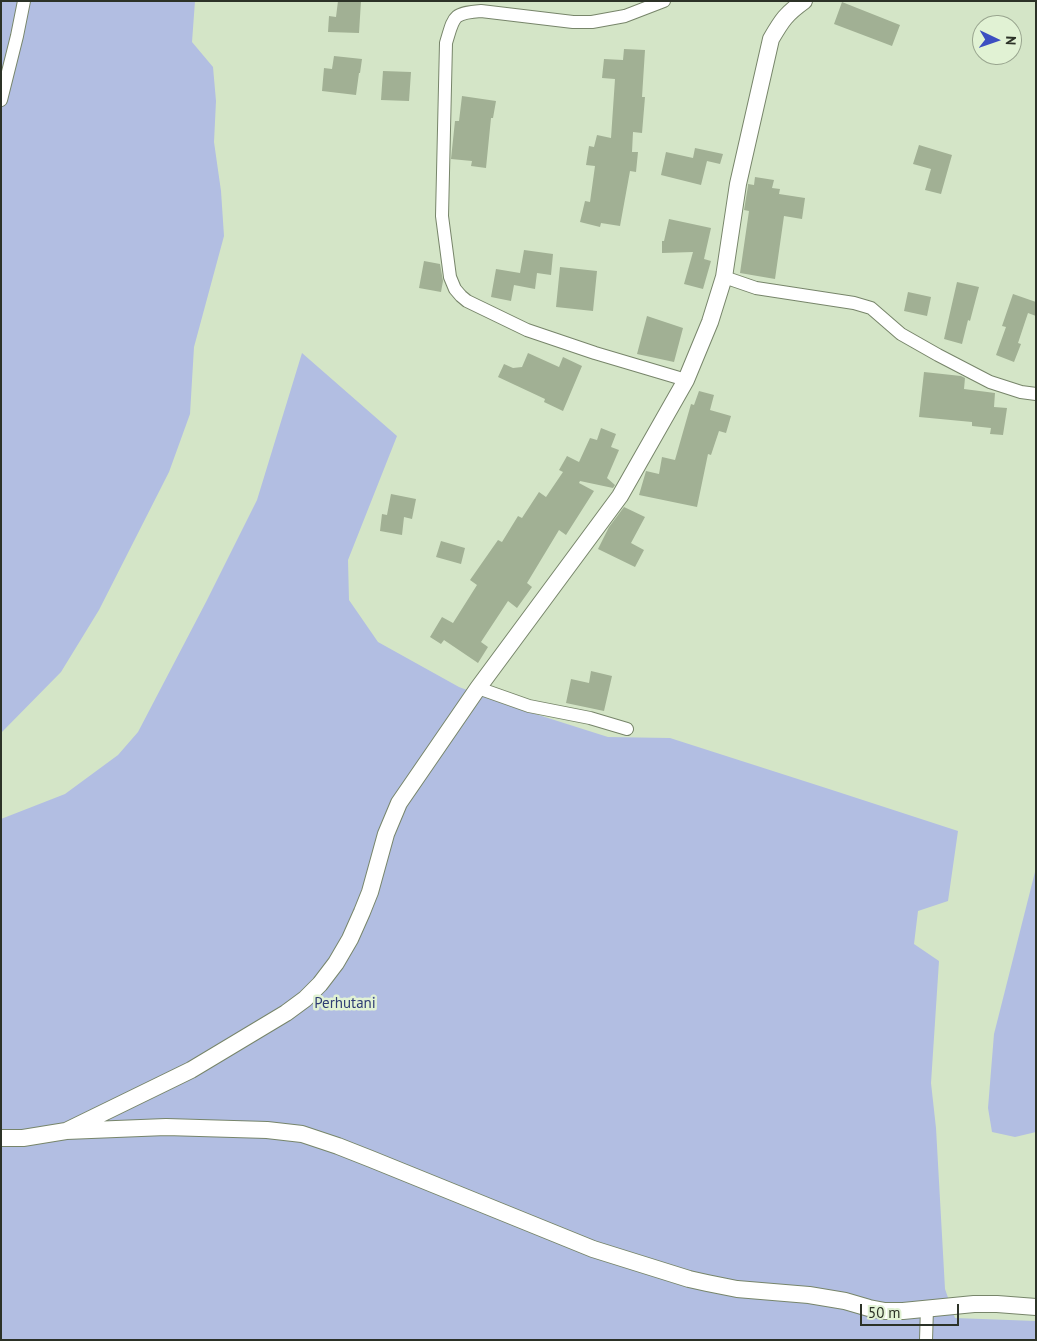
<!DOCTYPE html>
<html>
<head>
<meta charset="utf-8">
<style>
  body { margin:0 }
  #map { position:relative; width:1037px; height:1341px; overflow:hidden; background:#d4e5c7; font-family:"PT Sans",sans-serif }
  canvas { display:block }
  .frame { position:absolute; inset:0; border:2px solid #2c3227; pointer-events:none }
  .north { position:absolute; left:972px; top:15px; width:50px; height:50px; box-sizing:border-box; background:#e1f2d4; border:1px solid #99a58f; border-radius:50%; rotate:93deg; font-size:14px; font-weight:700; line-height:20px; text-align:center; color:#2c3227 }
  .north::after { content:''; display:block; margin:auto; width:18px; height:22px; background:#3c4ec1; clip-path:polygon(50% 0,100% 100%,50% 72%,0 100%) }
  .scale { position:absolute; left:860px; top:1304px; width:99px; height:22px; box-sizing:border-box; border:2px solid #2c3227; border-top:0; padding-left:6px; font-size:15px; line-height:18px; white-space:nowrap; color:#2c3227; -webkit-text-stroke:4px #e1f2d4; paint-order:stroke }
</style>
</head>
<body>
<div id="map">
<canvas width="1037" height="1341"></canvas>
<div class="frame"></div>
<div class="north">N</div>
<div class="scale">50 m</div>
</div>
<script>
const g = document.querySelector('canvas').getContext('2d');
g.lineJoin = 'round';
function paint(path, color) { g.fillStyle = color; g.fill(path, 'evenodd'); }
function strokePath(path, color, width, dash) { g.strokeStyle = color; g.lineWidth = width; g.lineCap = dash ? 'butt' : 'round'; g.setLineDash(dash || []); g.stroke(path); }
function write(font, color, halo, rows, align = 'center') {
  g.font = font + ' "PT Sans",sans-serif'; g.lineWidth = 5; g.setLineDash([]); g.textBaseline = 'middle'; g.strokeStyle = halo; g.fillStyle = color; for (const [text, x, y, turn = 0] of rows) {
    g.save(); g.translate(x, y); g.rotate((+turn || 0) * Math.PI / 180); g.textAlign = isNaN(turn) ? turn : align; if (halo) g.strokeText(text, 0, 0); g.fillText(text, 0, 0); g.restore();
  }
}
const green = new Path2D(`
  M1 1H195L192 42 213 67 216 101 214 142 221 191 224 236 194 347 190 414 169 472 99 610 61 672 1 733Z
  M302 353 397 436 348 560 349 600 378 642 459 687 507 705 608 737 670 738 829 789 958 831 948 901 918 911 914 944 939 961 931 1083 936 1128 945 1289 955 1318 1036 1321V1340H1V819L65 794 118 755 138 732 206 602 257 500Z
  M1036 868V1132L1015 1137 992 1132 988 1108 994 1034Z`);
const building = new Path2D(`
  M338 1H361L359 33 328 32 329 16 336 17Z
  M842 2 900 25 892 46 834 24Z
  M624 49 645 50 642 97H645L642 133 633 132 632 152H638L636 172 630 171 620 226 601 223 600 227 580 222 585 201 590 202 595 166 586 165 589 146 594 147 597 135 611 138 615 79 602 78 604 59 623 60Z
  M334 56 362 59 360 73H359L356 95 322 91 324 68 332 69Z
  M383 71 411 72 409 101 381 100Z
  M462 96 496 101 493 118H491L486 168 471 166 472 161 451 159 455 121H459Z
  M919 145 952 155 941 194 925 190 931 169 913 164Z
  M695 148 723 154 720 164 707 161 701 185 661 175 666 152 693 158Z
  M755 177 774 180 772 188 780 189 779 194 805 198 802 219 784 216 775 279 740 273 749 211 744 210 748 186V184L754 185Z
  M669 219 711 228 704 259 711 261 703 289 684 284 693 252 662 253V241H664Z
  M524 250 553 254 551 275 537 273 535 289 514 285 511 301 491 297 496 269 520 273Z
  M424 261 440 264 443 281 441 292 419 288Z
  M560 267 597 271 593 311 556 307Z
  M957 282 979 287 970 321 968 320 962 344 944 339Z
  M908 292 931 297 927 316 904 311Z
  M1013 294 1036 302V316L1028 313 1018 343 1021 344 1014 362 996 355 1006 327 1002 326Z
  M647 316 683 328 674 362 637 354Z
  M528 353 559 367 563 357 582 366 563 411 544 402 545 399 498 377 504 364 513 368 522 367Z
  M924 372 961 376 965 378 964 389 995 393 994 407 1007 408 1003 435 990 434 991 428 972 426V422L919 417Z
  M699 391 714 395 710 410 731 416 726 433 719 431 711 455 708 454 697 507 639 495 646 471 659 474 662 457 675 460 691 404 694 405Z
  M601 428 616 434 611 447 619 450 607 478 615 485 613 488 580 481 579 483 594 491 566 535 559 530 527 583 532 587 517 608 508 601 481 642 488 647 478 663 444 640 441 644 430 637 442 617 453 623 477 585 470 580 498 540 502 542 518 516 522 518 539 492 546 497 563 472 559 470 567 456 579 462 590 438 597 440Z
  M391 494 416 499 412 519 404 517 402 535 380 531 382 514 387 515Z
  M624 507 645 517 631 543 644 550 635 567 598 549 609 527Z
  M441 541 465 548 461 564 436 557Z
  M591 671 612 676 604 711 566 703 571 679 589 683Z`);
const minor = new Path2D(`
  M664 1 625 16 592 22H573L481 11C452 13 454 17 446 43L442 216 450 277 455 289 461 296 467 301 527 330 595 353 686 380
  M1 100 17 36 24 1
  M724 277 756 288 854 303 871 308 901 334 938 355 990 382 1021 392 1036 394
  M478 688 529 706 590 718 627 729
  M926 1340 927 1308`);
const tertiary = new Path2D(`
  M66 1131 191 1070 286 1013 305 999 320 984 336 963 350 939 362 912 370 892 386 834 399 803 478 688 620 496 686 380 710 322 724 277 738 184 771 39C782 20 786 14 804 1
  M1 1138H23L66 1131 166 1127 267 1130 302 1134 338 1146 371 1159 593 1249 689 1279 707 1283 737 1289 809 1295 845 1301 869 1308 885 1311H903L974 1304H997L1036 1307`);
const parkNames = [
  ["Perhutani",345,1004]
];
paint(green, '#b2bee2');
paint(building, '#a1b094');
strokePath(minor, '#77856a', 14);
strokePath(tertiary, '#77856a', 18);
strokePath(minor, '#fff', 12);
strokePath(tertiary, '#fff', 16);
write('15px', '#2e3c74', '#e1f2d4', parkNames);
</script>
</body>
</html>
